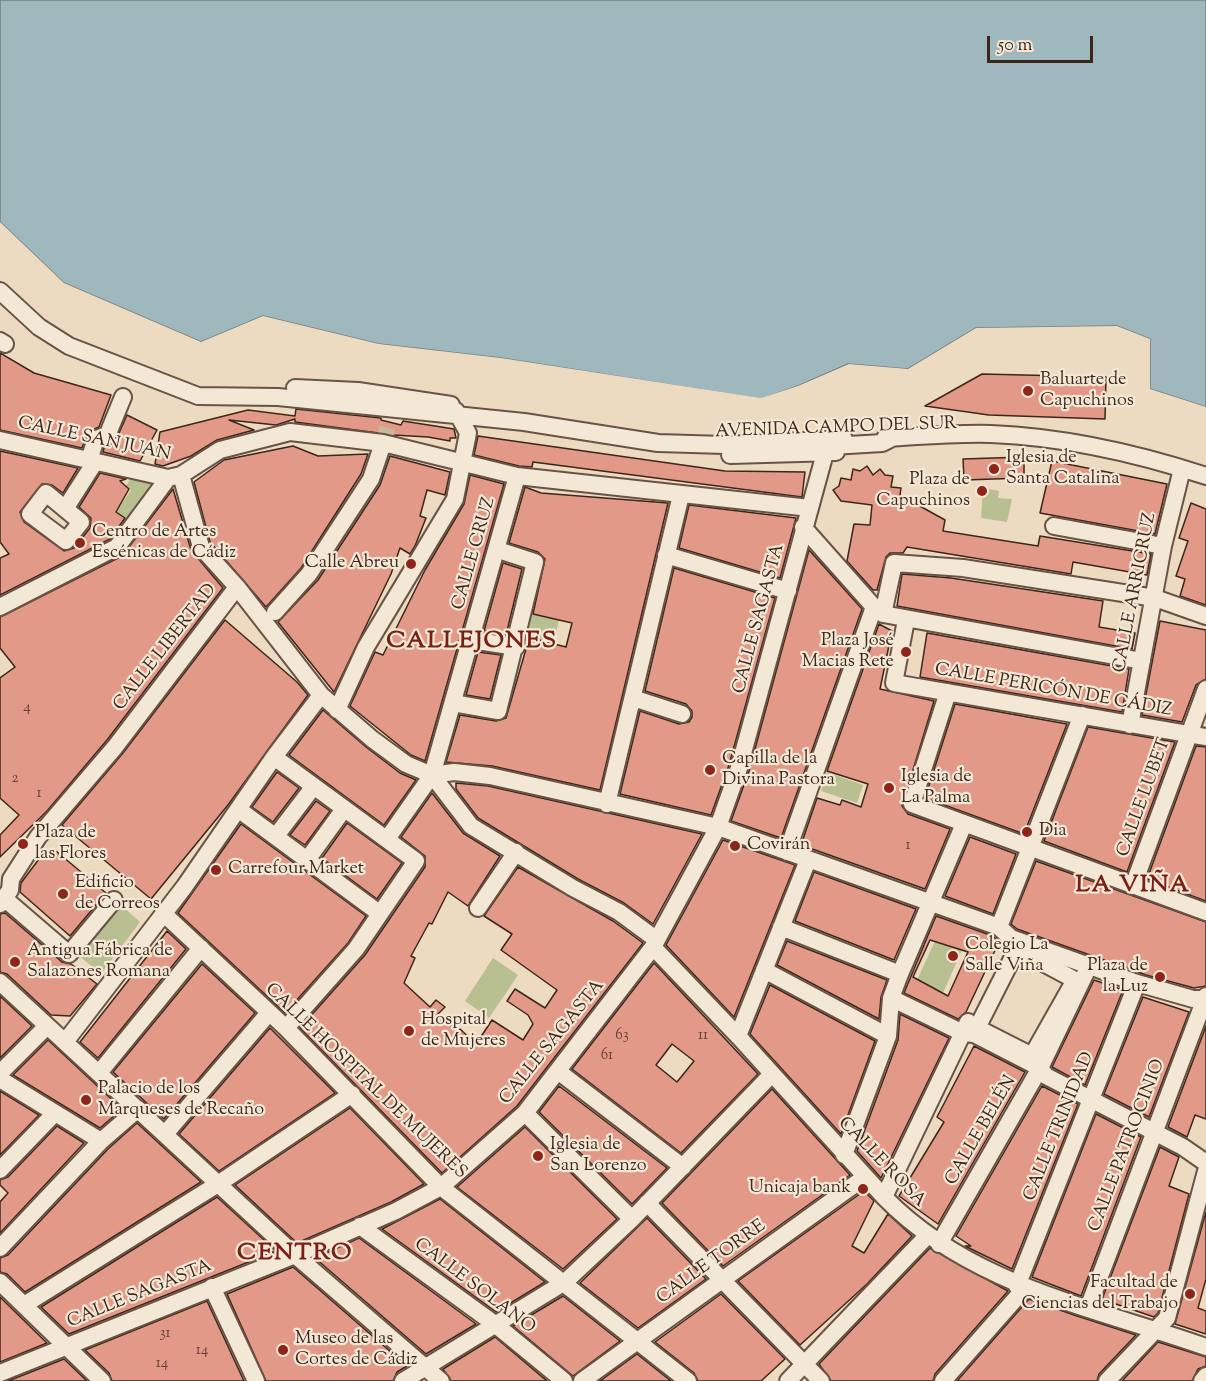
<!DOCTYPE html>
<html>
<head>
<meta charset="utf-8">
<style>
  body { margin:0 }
  #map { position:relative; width:1206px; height:1381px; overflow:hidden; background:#ecdbc0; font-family:"Sorts Mill Goudy",serif }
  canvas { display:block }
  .scale { position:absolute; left:987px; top:36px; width:106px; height:27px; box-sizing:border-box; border:3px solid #3d261a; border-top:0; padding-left:8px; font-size:18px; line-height:21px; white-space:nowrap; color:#3d261a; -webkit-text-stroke:4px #f3e8d6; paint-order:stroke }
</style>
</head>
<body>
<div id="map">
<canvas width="1206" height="1381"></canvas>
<div class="scale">50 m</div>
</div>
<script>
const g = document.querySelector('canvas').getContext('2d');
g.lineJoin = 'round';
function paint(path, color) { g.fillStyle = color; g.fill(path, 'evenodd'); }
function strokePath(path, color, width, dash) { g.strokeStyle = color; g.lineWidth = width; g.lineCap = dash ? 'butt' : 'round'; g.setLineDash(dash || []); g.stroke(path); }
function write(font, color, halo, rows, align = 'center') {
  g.font = font + ' "Sorts Mill Goudy",serif'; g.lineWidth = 4.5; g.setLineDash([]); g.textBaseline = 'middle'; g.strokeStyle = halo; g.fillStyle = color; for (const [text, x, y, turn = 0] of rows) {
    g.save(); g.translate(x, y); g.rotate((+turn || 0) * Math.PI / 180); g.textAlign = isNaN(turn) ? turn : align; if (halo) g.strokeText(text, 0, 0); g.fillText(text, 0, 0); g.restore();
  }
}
const green = new Path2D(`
  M131 478 157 485 130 522 116 512 131 490 126 486Z
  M983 488 999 491 998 498 1012 499 1007 522 981 518Z
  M527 612 559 620 553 644 520 636Z
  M827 772 863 785 857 803 821 791Z
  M121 905 140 922 101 974 78 955Z
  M935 941 962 950 943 993 917 980Z
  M493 958 518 975 489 1018 465 1001Z`);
const water = new Path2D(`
  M0 0H1206V407L1150 389V339L1117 326 976 328 908 369 848 364 798 386 761 399 501 358 379 344 263 316 201 342 64 283 0 222Z`);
const pier = new Path2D(`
  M0 222 64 283 201 342 263 316 379 344 501 358 761 398 798 386 849 364 908 369 976 328 1117 326 1150 339V389L1206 407V410L1148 392 1147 341 1117 329 977 331 909 372 849 367 800 389 761 402 500 361 378 347 263 319 201 345 62 285 0 226Z`);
const building = new Path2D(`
  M0 353 34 373 111 395 99 427 88 432 82 448 0 430Z
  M982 374 1106 377 1105 419 989 415 925 406Z
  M296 409 381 418V420L401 425 403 421 454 429 456 438H450V441L428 437 393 435 295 422V419L276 425 229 420 254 430 217 440 191 456 163 466 155 464 160 432 248 410 295 416Z
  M127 415 157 430 140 461 103 452 104 448 116 440Z
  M478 436 725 471 805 472 802 497 533 462 532 467 519 466 474 455Z
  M293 446 318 456 368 454 361 474 301 568 266 607 210 542 194 482 224 460Z
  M0 451 78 468 63 493 52 485 42 484 20 512 24 522 64 551 74 548 90 528 91 518 79 507 100 473 126 479 120 481 129 489 116 512 125 518 110 539 0 595V558L9 554 0 542Z
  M390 456 450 472 445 495 427 490 420 516 426 518 415 546 410 554 400 548 391 574 334 692 278 622 318 580 380 485Z
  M1024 457V478L964 480 963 459Z
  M1052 461 1167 484 1155 534 1040 513Z
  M867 466 873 475 880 469 885 475 893 476 891 487 901 488 900 495 945 520 943 531 1038 546 1040 536 1151 554 1147 575 1073 562 1071 574 907 547 903 553H890L886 557 877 590H873L847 561 854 524 870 525 872 505 841 501 833 490 839 486 841 478 851 480 853 469 860 471Z
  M470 475 504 484 425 761 411 755 350 706 375 652 383 655 425 570 464 504Z
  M525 487 541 493 668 503 600 790 492 766 446 762 460 715 496 721 506 718 526 649 527 637 566 647 572 623 533 614 545 559 538 552 509 543Z
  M173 489 191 550 223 588 107 740 47 811 0 857V835L19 815 0 798V678L15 667 0 648V617L122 556Z
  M1191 503 1206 509V605L1180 596 1185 579 1176 576 1188 541 1179 538Z
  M689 505 796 518 780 578 679 548Z
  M809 550 862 609 781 838 731 821 749 771Z
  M503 563 522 569 506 635 484 631Z
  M674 568 775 598 729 765 711 815 620 794 640 711 679 724 689 722 692 717V711L686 704 645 691Z
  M902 574 951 578 1103 601 1099 627 1135 633 1132 649 897 606Z
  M225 620 297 682 308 695 228 805 151 899 62 825 123 753Z
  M1160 621 1206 630V679L1196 685 1182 722 1142 715Z
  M879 624 892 631 880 689 934 701 902 806 908 814 950 829 925 889 801 845 817 798 840 805 842 800 861 807 868 784 827 771Z
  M927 633 1129 669 1122 712 920 677Z
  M478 652 501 655 490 699 466 695Z
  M955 704 1067 724 1024 834 925 798Z
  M323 710 366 747 400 773 416 780 384 825 289 755Z
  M1088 727 1175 742 1127 872 1044 841Z
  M1196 746 1206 747V901L1147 879Z
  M277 772 299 788 273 822 252 807Z
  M456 783 488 786 702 834 653 924 624 903 578 879 478 818 456 789Z
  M432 793 463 833 500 856 468 906 448 892 432 924 429 923 411 956 415 958 404 983 430 1007 436 1000 445 1007 438 1014 458 1032 460 1029 476 1044 492 1020 523 1040 533 1024 528 1015 507 1001 515 989 545 1008 557 990 501 950 512 934 484 916 518 867 613 921 643 943 517 1106 442 1173 300 1028 365 955 425 867V856L401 837Z
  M316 801 330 811 305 845 290 835Z
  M347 823 402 863 377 899 322 858Z
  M241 824 366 916 348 943 285 1013 178 913Z
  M970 837 1016 854 993 914 945 896Z
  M723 840 795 865 734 1017 666 945Z
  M45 851H56L106 893 70 936 20 892 21 883Z
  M1036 861 1206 922V986L1194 988 1146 975 1017 929 1011 924Z
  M814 872 916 909 894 960 795 921Z
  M5 913 62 962 71 964 97 984 70 1016 51 1015 7 974 0 972V914Z
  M936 916 993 936 999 942 966 1012 958 1019 904 993ZM930 940 968 952 948 996 913 977Z
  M167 931 186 949 98 1058 80 1042Z
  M787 941 887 980 881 997 879 1019 777 965Z
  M654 963 758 1074 681 1153 572 1069ZM672 1044 694 1061 677 1082 656 1065Z
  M202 964 255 1013 164 1119 113 1072Z
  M1094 980 1123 990 1085 1085 1052 1067Z
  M770 985 875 1041 841 1134 750 1034Z
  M0 996 32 1026 0 1058Z
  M1143 997 1189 1012 1149 1117 1104 1094Z
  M900 1014 949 1038 881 1178 857 1151 898 1040Z
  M1206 1026V1119L1195 1115 1187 1137 1168 1127Z
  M270 1028 335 1093 219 1171 179 1134Z
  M48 1040 122 1109 100 1128 13 1075Z
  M974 1046 1025 1072 938 1224 899 1196 944 1122 937 1117Z
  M559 1086 667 1168 632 1204 539 1112Z
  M1042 1086 1078 1104 1012 1269 965 1246H971L956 1236Z
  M772 1089 850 1175 723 1266 662 1203Z
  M0 1091 39 1115 0 1155Z
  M350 1108 424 1184 391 1202 297 1243 235 1185Z
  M1096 1114 1141 1137 1081 1296 1032 1277Z
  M137 1123 201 1182 25 1292 7 1274 0 1272V1258L8 1255 108 1149Z
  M57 1126 84 1143 0 1233V1202L8 1193 0 1185V1180L8 1177Z
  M525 1127 617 1219 563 1269 457 1187Z
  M1160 1147 1179 1157 1169 1186 1189 1194 1158 1313 1154 1317 1113 1303 1112 1306 1101 1302Z
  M864 1191 874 1201 852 1246 864 1253 888 1214 912 1236 867 1284 800 1345 738 1281Z
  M217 1197 276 1251 69 1334 41 1307Z
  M440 1199 545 1282 496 1312 382 1229Z
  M1206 1212V1279L1198 1308 1206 1311V1334L1175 1324Z
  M647 1218 706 1279 638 1328 580 1283Z
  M359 1238 476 1324 426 1354 315 1258Z
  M930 1248 1008 1291 935 1374 933 1381H831L819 1364Z
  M293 1267 407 1366 397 1372 393 1381H266L227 1294Z
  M721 1294 785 1359 761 1381H698L694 1373 655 1342Z
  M563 1296 620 1341 573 1376 513 1326Z
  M0 1297 47 1343 0 1362Z
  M1029 1299 1074 1315 1136 1335 1099 1374 1097 1381H957Z
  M207 1301 244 1381H112L109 1373 85 1350Z
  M495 1337 547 1381H451L443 1369Z
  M1158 1342 1206 1357V1366L1198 1369 1192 1381H1122Z
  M637 1354 671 1381H600Z
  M64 1359 87 1381H8Z`);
const minorTunnel = new Path2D(`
  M383 443 389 422`);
const minor = new Path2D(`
  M0 291 39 327 69 346 198 396 278 397 367 406 524 422 658 443 725 445 844 439
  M0 341 5 344
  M295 388 358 391 451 405
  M885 438C920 436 956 433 991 434 1065 437 1136 453 1206 476
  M0 440 168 478 181 475 220 450 290 432 383 443 517 476 810 508
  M730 455 836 452
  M89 460 96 439 107 436 123 397
  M181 475 201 547 237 587 321 695 372 739 406 764 432 775 454 772 490 776 718 827 999 927 1011 938 1137 983 1193 999H1206
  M46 493 81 522 66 541 30 514Z
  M65 509 95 462
  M1054 526 1163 546
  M803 527 874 607 883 614 1142 661
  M666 555 788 591
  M0 607 117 547 168 478
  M275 612 309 574 371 479 383 443
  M883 614 894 563 963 568 1155 598 1206 616
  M906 620 894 683 1206 737
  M471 640 516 647
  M948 692 912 804 1206 912
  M633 698 682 714
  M453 703 498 711 535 562 498 550
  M337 710 366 647 455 499 468 433 456 411
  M1130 725 1163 546 1182 469
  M274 757 416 861 356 949 286 1028
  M432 775 471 826 573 888 619 912 657 940
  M607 804 681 495
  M238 809 379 913
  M276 836 314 786
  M387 839 432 775 517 476
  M787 852 874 607
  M307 860 344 809
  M1133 886 1206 689
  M5 899 69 954 114 900
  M0 904 10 890 11 879 38 837 115 747 237 587
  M478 908 516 852
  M163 913 286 1028 441 1187 688 1381
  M781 927 900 974
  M999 927 1082 715
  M653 947 738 1036 884 1197C971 1286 1093 1307 1206 1347
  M1017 949 1075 980 1032 1056 977 1028Z
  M764 970 888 1036
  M0 982 295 1255 441 1381
  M891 998 963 1033 974 1034 1040 1068 1046 1076 1183 1147 1206 1163
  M738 1036 808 860
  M65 1042 185 886 274 757 321 695
  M559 1072 683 1167
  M0 1073 47 1026
  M99 1073 201 948
  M0 1079 101 1141
  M525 1113 632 1219
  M165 1134 268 1014
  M844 1155 888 1036 891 998 900 974 964 824
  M0 1170 55 1113
  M884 1197 968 1022
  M647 1203 821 1381
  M360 1226 496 1325 564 1381
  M939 1244 1040 1068 1089 966
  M0 1248 101 1141 138 1109
  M0 1282 102 1381
  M1017 1286 1137 983
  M212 1287 256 1381
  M24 1305 218 1184 352 1094
  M1088 1308 1206 996
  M0 1373 295 1255 396 1211 441 1187 525 1113 653 947 718 827 739 768 825 453 832 446 882 443 894 437
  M403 1381 565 1282 632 1219 772 1074
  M582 1381 865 1177
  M788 1381 928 1235
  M943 1381 1025 1288
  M1107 1381 1167 1318 1206 1171
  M1202 1381 1206 1376`);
const markers = [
  [1028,391,6,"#8f2418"],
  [994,469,6,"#8f2418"],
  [982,491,6,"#8f2418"],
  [80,543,6,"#8f2418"],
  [411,564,6,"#8f2418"],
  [906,652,6,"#8f2418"],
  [710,770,6,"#8f2418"],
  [889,788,6,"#8f2418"],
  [1027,832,6,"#8f2418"],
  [23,844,6,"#8f2418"],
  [735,846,6,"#8f2418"],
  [216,870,6,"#8f2418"],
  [63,894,6,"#8f2418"],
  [953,956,6,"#8f2418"],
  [15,962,6,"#8f2418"],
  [1160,977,6,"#8f2418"],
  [409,1031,6,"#8f2418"],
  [86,1100,6,"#8f2418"],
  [538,1156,6,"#8f2418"],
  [863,1189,6,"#8f2418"],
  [1190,1294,6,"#8f2418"],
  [283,1350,6,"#8f2418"]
];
const numberNames = [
  ["4",27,708],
  ["2",15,779],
  ["1",39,794],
  ["1",908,846],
  ["63",622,1036],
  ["11",703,1036],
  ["61",607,1056],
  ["31",165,1334],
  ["14",202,1351],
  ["14",162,1364]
];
const poiNames = [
  ["Baluarte de",1040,381],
  ["Capuchinos",1040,402],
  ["Iglesia de",1006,459],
  ["Santa Catalina",1006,480],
  ["Plaza de",970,481,"right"],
  ["Capuchinos",970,502,"right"],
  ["Centro de Artes",92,533],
  ["Escénicas de Cádiz",92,554],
  ["Calle Abreu",399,564,"right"],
  ["Plaza José",894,642,"right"],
  ["Macias Rete",894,663,"right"],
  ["Capilla de la",722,760],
  ["Divina Pastora",722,781],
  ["Iglesia de",901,778],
  ["La Palma",901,799],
  ["Dia",1039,832],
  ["Plaza de",35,834],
  ["las Flores",35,855],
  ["Covirán",747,846],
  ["Carrefour Market",228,870],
  ["Edificio",75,884],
  ["de Correos",75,905],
  ["Colegio La",965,946],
  ["Salle Viña",965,967],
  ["Antigua Fábrica de",27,952],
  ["Salazones Romana",27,973],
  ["Plaza de",1148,967,"right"],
  ["la Luz",1148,988,"right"],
  ["Hospital",421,1021],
  ["de Mujeres",421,1042],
  ["Palacio de los",98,1090],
  ["Marqueses de Recaño",98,1111],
  ["Iglesia de",550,1146],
  ["San Lorenzo",550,1167],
  ["Unicaja bank",851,1189,"right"],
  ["Facultad de",1178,1284,"right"],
  ["Ciencias del Trabajo",1178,1305,"right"],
  ["Museo de las",295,1340],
  ["Cortes de Cádiz",295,1361]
];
const streetNames = [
  ["AVENIDA CAMPO DEL SUR",836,429,-2],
  ["CALLE SAN JUAN",94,440,12],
  ["CALLE CRUZ",475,554,-74],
  ["CALLE ARRICRUZ",1136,593,-79],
  ["CALLE SAGASTA",760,619,-75],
  ["CALLE LIBERTAD",166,648,-52],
  ["CALLE PERICÓN DE CÁDIZ",1053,691,10],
  ["CALLE LUBET",1145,798,-70],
  ["CALLE SAGASTA",553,1043,-51],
  ["CALLE HOSPITAL DE MUJERES",365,1082,44],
  ["CALLE TRINIDAD",1060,1127,-68],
  ["CALLE BELÉN",982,1131,-60],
  ["CALLE PATROCINIO",1128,1146,-69],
  ["CALLE ROSA",881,1163,46],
  ["CALLE TORRE",712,1263,-36],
  ["CALLE SOLANO",474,1287,37],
  ["CALLE SAGASTA",140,1295,-22]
];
const districtNames = [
  ["CALLEJONES",472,643],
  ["LA VIÑA",1133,887],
  ["CENTRO",295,1255]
];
paint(green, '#b8c092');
paint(water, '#9fb8be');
strokePath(water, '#787e7c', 1.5);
paint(pier, '#ecdbc0');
paint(building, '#e39988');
strokePath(building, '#3d261a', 1.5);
strokePath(minorTunnel, '#c9b79f', 16, [16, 8]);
strokePath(minor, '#695344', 20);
strokePath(minor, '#f3e8d6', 16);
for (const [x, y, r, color] of markers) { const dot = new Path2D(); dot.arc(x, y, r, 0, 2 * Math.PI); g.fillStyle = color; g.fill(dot); strokePath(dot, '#f3e8d6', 2); }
write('15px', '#664336', null, numberNames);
write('18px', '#3d261a', '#f3e8d6', poiNames, 'left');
write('18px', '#3d261a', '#f3e8d6', streetNames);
g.letterSpacing = '1.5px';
write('bold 24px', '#7a1f14', '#f3e8d6', districtNames);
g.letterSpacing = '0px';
</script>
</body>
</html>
